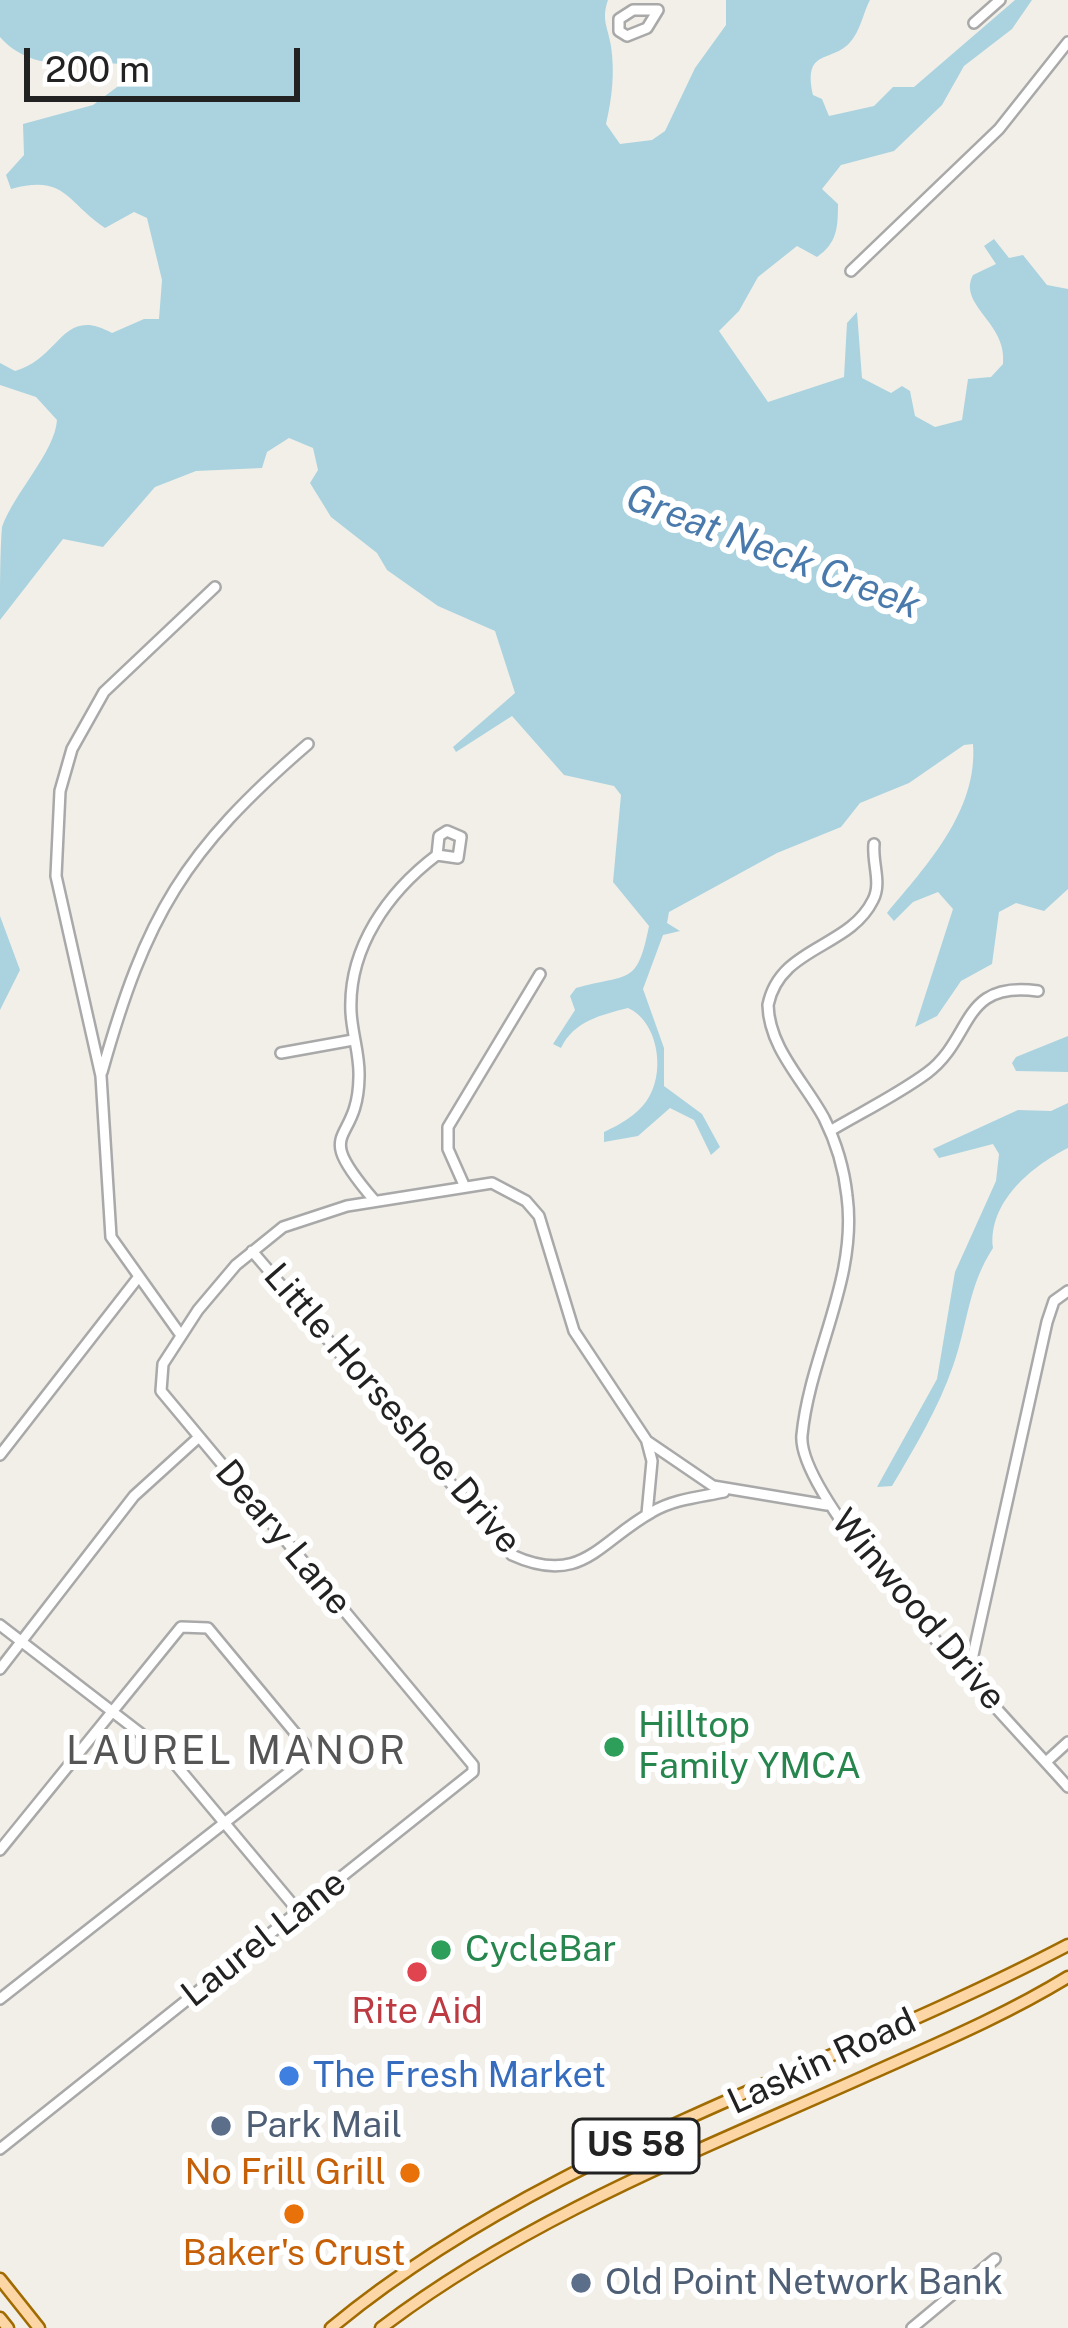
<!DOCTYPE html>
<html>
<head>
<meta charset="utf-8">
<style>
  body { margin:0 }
  #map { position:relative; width:1068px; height:2328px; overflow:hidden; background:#f2efe9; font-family:"Public Sans",sans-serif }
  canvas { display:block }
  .scale { position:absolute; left:24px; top:48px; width:276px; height:54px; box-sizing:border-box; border:6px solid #222; border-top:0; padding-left:15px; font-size:36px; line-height:42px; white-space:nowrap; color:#222; -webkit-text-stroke:9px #fff; paint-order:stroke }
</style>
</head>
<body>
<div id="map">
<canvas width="1068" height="2328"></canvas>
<div class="scale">200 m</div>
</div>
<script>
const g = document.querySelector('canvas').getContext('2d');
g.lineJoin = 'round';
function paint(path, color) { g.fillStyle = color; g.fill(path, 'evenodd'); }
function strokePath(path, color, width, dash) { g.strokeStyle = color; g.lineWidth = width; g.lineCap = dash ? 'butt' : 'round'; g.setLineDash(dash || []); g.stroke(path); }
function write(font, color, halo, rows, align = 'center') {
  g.font = font + ' "Public Sans",sans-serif'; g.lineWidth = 12; g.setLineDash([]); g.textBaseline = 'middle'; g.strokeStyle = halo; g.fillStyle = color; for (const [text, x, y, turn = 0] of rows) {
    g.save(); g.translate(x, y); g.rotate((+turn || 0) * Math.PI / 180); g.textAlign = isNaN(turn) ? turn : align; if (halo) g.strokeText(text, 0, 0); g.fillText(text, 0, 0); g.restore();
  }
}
const water = new Path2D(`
  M0 0H608C601 20 608 27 611 46 615 73 612 98 606 124L620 144 652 140 665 131 695 68 726 25V0H870C864 11 861 27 854 37 836 66 802 44 813 95L822 99 829 116 874 106 893 87H914L1015 0H1032L1012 29 964 66 942 105 894 151 841 165 822 189 838 204C838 228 837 243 817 257L797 246 758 277 739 311 719 331 768 402 844 377 847 323 857 312 862 378 891 393 902 386 910 391 915 416 935 427 962 420 968 379 991 377 1003 364C1008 323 957 305 973 275L996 264 984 246 994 239 1009 258 1023 255 1047 285 1068 289V889L1044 911 1016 903 999 912 992 964 961 981 937 1016 915 1027 953 909 938 892 913 902 894 921 887 913C926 866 978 811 973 744L964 745 909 783 860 803 841 827 777 853 669 912 667 923 680 931 663 935 643 989 664 1048V1086L702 1114 720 1147 711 1155 694 1120 670 1108 638 1136 604 1142V1132C621 1124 641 1113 650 1095 665 1068 657 1021 628 1008 601 1015 574 1021 561 1048L553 1044 575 1010 570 996 576 988C629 973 637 987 649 926L613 882 621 795 614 786 564 775 512 716 456 752 453 747 515 693 495 631 438 606 387 570 377 553 331 517 310 483 318 470 313 448 289 438 267 452 262 468 196 471 155 487 103 547 63 539 0 620C0 593 0 551 2 527 14 493 55 452 57 420L36 397 0 385V363L15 371C61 358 62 305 112 333L144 319H159L162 280 147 218 134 212 105 228C66 202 66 174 11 189L6 175 24 155 23 124 93 105 129 78 123 64C78 60 34 75 0 37Z
  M0 916 20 970 0 1010Z
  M1068 1036V1072L1016 1071 1012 1063 1016 1057Z
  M1068 1103V1148C1030 1167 988 1203 993 1248 968 1286 968 1324 953 1366 938 1409 915 1447 892 1486L877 1487 937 1379 955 1272 996 1181 999 1154 993 1144 939 1158 933 1149 1018 1110 1051 1111Z`);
const minor = new Path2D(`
  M633 10H658L647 28 627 36 619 31V19Z
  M974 23 1000 0
  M851 271 999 129 1068 42
  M874 844C872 863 882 883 873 900 849 949 780 946 768 1005 769 1048 804 1081 824 1118 836 1142 844 1168 847 1196 858 1279 810 1354 802 1435 795 1501 1017 1729 1068 1787
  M281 1053 353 1040
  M102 1072C146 915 184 851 308 744
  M830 1131C862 1112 897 1095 927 1073 974 1038 960 980 1038 991
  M464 1185 448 1149V1127L540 974
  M374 1200C309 1124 358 1149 359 1077 360 1055 352 1034 351 1012 348 948 388 892 437 855L439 836 447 831 461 837 458 858 437 855
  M252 1251 512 1555C582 1587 599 1541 652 1512 674 1499 700 1497 724 1492
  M180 1334 111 1237 101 1076 56 876 60 791 72 749 104 692 215 587
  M0 1455 137 1279
  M647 1514 652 1461 647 1442
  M0 1625 166 1753 299 1912
  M0 1669 134 1496 199 1437
  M969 1673 1047 1322 1054 1301 1068 1291
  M1046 1762 1068 1742
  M0 1850 181 1627 208 1628 305 1745 302 1762 0 1999
  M0 2149 473 1772V1765L161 1391 163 1364 198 1310 236 1265 283 1227 347 1206 492 1183 526 1201 539 1216 574 1331 647 1441 713 1486 827 1505
  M912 2328 995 2259`);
const major = new Path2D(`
  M0 2279 39 2328
  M0 2318 8 2328
  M331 2328C543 2152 826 2072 1068 1945
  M381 2328C528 2216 703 2149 870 2074 937 2044 1006 2015 1068 1977`);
const markers = [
  [614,1747,12,"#2e9e5b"],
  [441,1950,12,"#2e9e5b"],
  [417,1972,12,"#e0444e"],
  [289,2076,12,"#3f7fe0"],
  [221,2126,12,"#5c6f8a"],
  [410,2173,12,"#e8710a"],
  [294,2214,12,"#e8710a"],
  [581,2283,12,"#5c6f8a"]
];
const shields = [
  [636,2146,126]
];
const shieldNames = [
  ["US 58",636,2146]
];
const streetNames = [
  ["Little Horseshoe Drive",392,1409,49],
  ["Deary Lane",283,1538,50],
  ["Winwood Drive",918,1610,50],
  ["Laurel Lane",264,1939,-38],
  ["Laskin Road",822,2062,-25]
];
const leisureNames = [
  ["Hilltop",638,1726],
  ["Family YMCA",638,1767],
  ["CycleBar",465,1950]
];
const healthNames = [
  ["Rite Aid",417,2012]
];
const shopNames = [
  ["The Fresh Market",313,2076]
];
const serviceNames = [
  ["Park Mail",245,2126],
  ["Old Point Network Bank",605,2283]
];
const foodNames = [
  ["No Frill Grill",386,2173],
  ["Baker's Crust",294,2254,"center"]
];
const waterNames = [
  ["Great Neck Creek",773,552,21]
];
const neighbourhoodNames = [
  ["LAUREL MANOR",237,1752]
];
paint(water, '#aad3df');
strokePath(minor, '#a9a9a9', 14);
strokePath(major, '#a06b00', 15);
strokePath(minor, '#fff', 9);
strokePath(major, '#fcd6a4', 10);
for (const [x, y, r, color] of markers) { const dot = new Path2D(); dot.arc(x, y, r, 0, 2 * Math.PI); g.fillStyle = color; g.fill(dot); strokePath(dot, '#fff', 4.5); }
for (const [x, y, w] of shields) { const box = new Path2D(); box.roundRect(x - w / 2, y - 27, w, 54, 9); g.fillStyle = '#fff'; g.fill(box); strokePath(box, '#222', 3); }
write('bold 33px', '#222', null, shieldNames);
write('36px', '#222', '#fff', streetNames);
write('36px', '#27864d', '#fff', leisureNames, 'left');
write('36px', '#be3a42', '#fff', healthNames);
write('36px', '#366cbe', '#fff', shopNames, 'left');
write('36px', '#4e5e75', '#fff', serviceNames, 'left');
write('36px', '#c56008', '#fff', foodNames, 'right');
write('italic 39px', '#4a7aab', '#fff', waterNames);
g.letterSpacing = '3px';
write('39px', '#555', '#fff', neighbourhoodNames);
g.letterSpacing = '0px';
</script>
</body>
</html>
